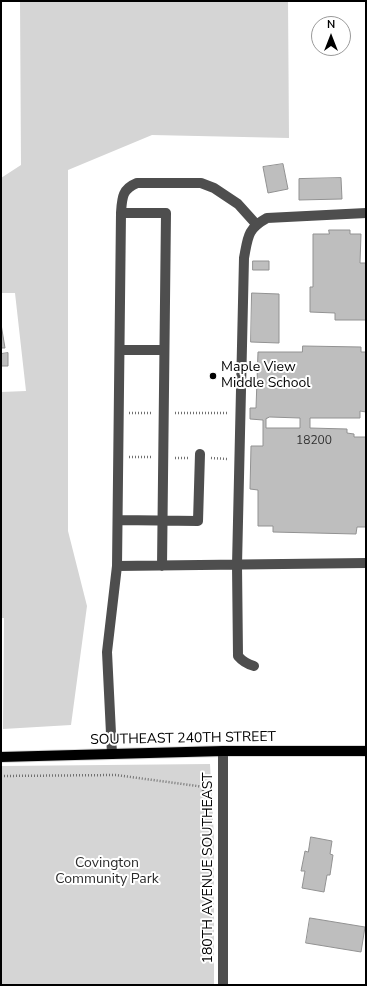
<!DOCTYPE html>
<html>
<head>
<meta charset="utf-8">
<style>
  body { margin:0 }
  #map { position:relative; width:367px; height:986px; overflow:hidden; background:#fff; font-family:"Nunito Sans",sans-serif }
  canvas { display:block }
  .frame { position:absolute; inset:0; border:2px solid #000; pointer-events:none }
  .north { position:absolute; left:311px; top:16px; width:40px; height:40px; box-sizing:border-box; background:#fff; border:1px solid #999; border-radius:50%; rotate:0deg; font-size:11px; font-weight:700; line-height:16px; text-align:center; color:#000 }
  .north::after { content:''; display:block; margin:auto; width:14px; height:18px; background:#000; clip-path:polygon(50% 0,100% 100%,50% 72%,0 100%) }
</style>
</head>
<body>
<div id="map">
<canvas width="367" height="986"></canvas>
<div class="frame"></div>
<div class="north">N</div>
</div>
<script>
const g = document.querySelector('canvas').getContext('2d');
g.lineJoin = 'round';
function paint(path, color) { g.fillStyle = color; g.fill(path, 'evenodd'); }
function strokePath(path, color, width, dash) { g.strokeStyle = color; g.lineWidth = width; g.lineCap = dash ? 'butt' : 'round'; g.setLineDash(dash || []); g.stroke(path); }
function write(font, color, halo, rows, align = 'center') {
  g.font = font + ' "Nunito Sans",sans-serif'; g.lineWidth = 4; g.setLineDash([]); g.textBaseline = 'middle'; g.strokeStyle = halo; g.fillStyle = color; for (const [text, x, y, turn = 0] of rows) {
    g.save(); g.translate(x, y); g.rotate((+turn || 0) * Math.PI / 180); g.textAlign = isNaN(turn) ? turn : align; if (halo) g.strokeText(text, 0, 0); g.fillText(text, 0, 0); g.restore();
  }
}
const green = new Path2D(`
  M20 1H288L289 138 152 135 68 170V531L87 606 71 725 3 729 4 618H1V392L26 391 15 293H1V178L21 165Z
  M210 764 214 837V985H1V766Z`);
const building = new Path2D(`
  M283 164 288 189 268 193 263 167Z
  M341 178 342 199 299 200V179Z
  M329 230H350V234H361L360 263H366V320H335V313L310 312V287H313V234H329Z
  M253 261H269V270H253Z
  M252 293 279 294V343L251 342Z
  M1 324 5 348H1Z
  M303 346 361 347V352H366V412L360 411V418H310V428L347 429V433L354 434V437H366V527H357L356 534 273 532V526H258V490L250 489 251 446H263V420L250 419V408H256L258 352H302ZM270 417 300 418V428H266V419Z
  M8 353V366H1V354Z
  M311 837 332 841 330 854 333 855 330 875H327L324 892 302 888 305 871H301L305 851 308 852Z
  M310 918 365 927 361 952 306 943Z`);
const path = new Path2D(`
  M129 413H152
  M175 413H228
  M129 457H152
  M175 458H188
  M211 458 228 459
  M1 776 116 775 212 788
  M203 787V814`);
const minor = new Path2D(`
  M121 213C122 198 122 189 137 183H201L214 188 238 204 256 224
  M120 350H164
  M118 520 198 521 200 454
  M117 566 121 213H166L162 566
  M254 666C247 664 243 662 238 656L237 565 244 258C248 237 247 229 267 218L366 213
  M112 754 107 652 117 566 366 563
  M223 985V751`);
const major = new Path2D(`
  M1 757 223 751H366`);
const markers = [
  [213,376,4,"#000"]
];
const numberNames = [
  ["18200",314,441]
];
const poiNames = [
  ["Maple View",221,368],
  ["Middle School",221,384]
];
const streetNames = [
  ["SOUTHEAST 240TH STREET",183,739,-1],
  ["180TH AVENUE SOUTHEAST",209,868,-90]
];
const parkNames = [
  ["Covington",107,864],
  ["Community Park",107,880]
];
paint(green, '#d5d5d5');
paint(building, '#bebebe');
strokePath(building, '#929292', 1);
strokePath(major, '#dbdbdb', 12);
strokePath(path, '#707070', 2.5, [1, 2]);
strokePath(minor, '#4e4e4e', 10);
strokePath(major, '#000', 10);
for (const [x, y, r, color] of markers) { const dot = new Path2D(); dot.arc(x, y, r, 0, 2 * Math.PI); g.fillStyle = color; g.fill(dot); strokePath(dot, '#fff', 1.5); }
write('12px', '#303030', null, numberNames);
write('14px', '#000', '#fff', poiNames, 'left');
write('14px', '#000', '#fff', streetNames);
write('14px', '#2c2c2c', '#fff', parkNames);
</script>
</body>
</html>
